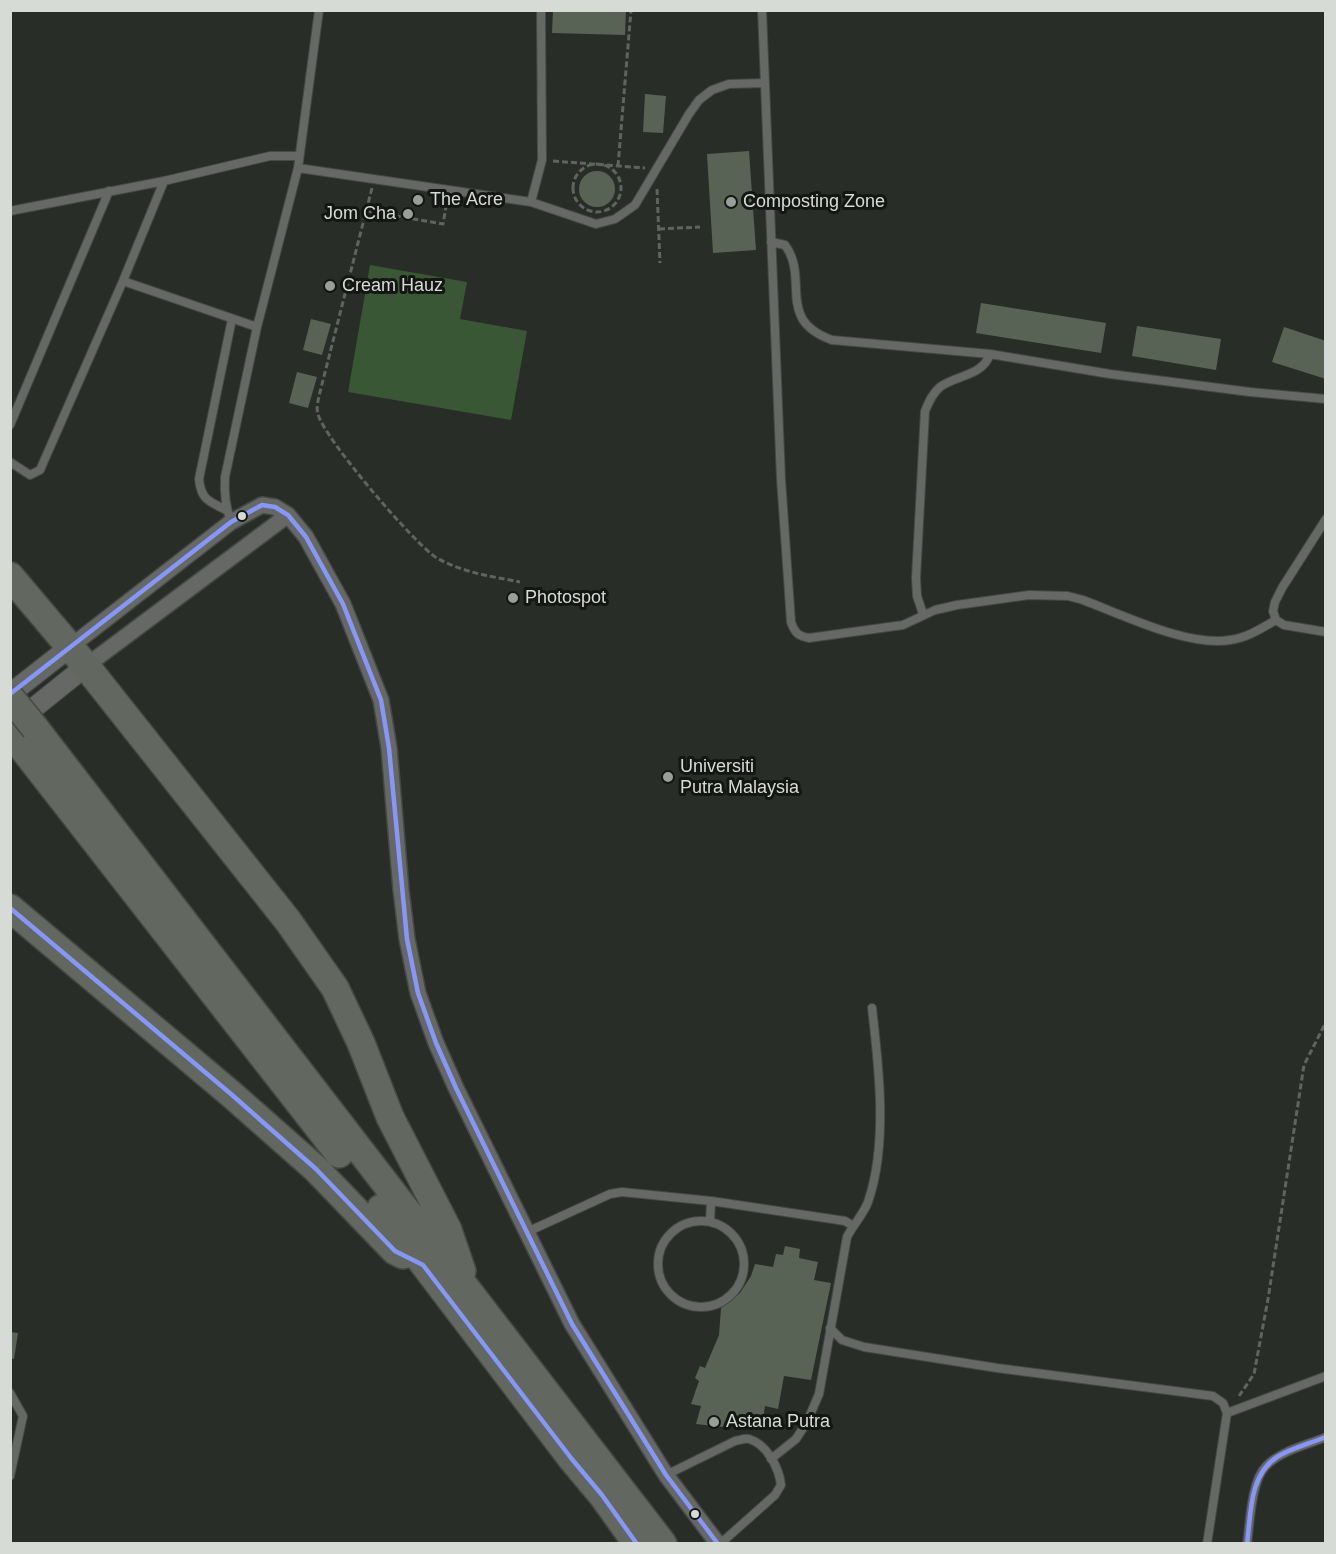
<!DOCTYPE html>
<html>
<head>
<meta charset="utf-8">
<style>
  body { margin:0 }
  #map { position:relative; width:1336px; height:1554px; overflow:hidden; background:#292d28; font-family:Arial,sans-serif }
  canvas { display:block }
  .frame { position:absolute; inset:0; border:12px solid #d7dbd6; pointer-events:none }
</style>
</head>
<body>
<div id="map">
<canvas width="1336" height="1554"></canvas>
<div class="frame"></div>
</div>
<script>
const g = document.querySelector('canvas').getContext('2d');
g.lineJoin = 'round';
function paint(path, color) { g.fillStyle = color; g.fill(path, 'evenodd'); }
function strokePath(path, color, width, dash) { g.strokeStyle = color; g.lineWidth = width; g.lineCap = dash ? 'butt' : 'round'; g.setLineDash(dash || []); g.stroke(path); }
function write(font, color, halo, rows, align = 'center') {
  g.font = font + ' Arial,sans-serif'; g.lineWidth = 6; g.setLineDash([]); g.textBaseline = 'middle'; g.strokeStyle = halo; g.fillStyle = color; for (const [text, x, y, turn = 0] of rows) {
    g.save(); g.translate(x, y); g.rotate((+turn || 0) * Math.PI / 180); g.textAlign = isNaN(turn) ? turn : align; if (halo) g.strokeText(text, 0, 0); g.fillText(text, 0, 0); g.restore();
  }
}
const green = new Path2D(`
  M370 265 467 282 460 319 527 331 511 420 348 392Z`);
const building = new Path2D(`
  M553 10H626L625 35 552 33Z
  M645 94 666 96 663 133 643 132Z
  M749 151 756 250 713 253 707 154Z
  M579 189a18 18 0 1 1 36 0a18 18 0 1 1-36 0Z
  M981 303 1106 323 1101 353 976 333Z
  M311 319 331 324 322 355 303 350Z
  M1137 326 1221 339 1216 370 1132 356Z
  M1284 327 1326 341V379L1272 362Z
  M297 372 317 377 308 408 289 403Z
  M785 1246 800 1249 799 1258 818 1262 814 1280 831 1283 811 1380 784 1376 778 1409 765 1406 762 1426 725 1421 724 1427 696 1424 701 1406 691 1404 699 1381 695 1378 700 1366 705 1368 719 1335 721 1308 740 1293 751 1276 755 1264 773 1267 776 1254 783 1255Z
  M10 1332 18 1333 14 1359 10 1358Z`);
const path = new Path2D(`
  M553 161 645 168
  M573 188a24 24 0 1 1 48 0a24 24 0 1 1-48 0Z
  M618 166 631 10
  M372 188 319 396C318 401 316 409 318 414 323 437 416 546 437 558 464 573 490 576 520 582
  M657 189 660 263
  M368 211 443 224 447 201
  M659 229 700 227
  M1239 1396 1254 1374 1268 1299 1304 1065 1326 1022`);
const service = new Path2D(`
  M762 10 781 479 791 622C795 633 798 636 809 638L903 625 935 610 957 605 1029 595 1068 596 1083 600C1123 615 1188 647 1230 640 1247 638 1262 628 1276 620
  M298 168 531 202 596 224 615 219 635 205 689 114 699 100 712 90 729 84 765 83
  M531 202 542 160 541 10
  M10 211 164 181 270 156H299
  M771 242 785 245C810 279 775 320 832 340L990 354 1110 374 1250 392 1326 399
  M123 281 257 327
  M10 425 109 191
  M10 462 30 475 40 470 123 281 164 181
  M226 510C209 501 201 500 199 479L232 319
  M1326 519 1282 588 1275 602 1273 611 1276 620 1284 625 1326 632
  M231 522C225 506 224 493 225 477L257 327 298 168 319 10
  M923 614 917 596 916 578 925 411C929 402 932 394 940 387 956 375 983 376 990 354
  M658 1264a43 43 0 1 1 86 0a43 43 0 1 1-86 0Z
  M710 1222 711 1201
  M527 1232 610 1194 622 1192 711 1201 832 1219 845 1221 853 1226
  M830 1328 842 1340 864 1347 997 1368 1213 1396 1223 1403 1227 1413 1207 1544
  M10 1393 23 1416 10 1476
  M1227 1413 1326 1376
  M771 1459 796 1439 807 1422 819 1394 847 1237C853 1225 863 1215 868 1202 888 1144 879 1068 872 1008
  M666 1475 735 1441C740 1440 745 1438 749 1439 767 1444 779 1468 781 1485L775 1495 720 1544
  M1247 1544C1250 1523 1251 1481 1266 1466 1280 1451 1307 1445 1326 1437`);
const minor = new Path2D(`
  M70 647 231 522 262 505 275 507 288 515 306 537 343 604 381 700 389 748 401 890 407 939 418 993 436 1043 456 1088 572 1324 666 1475 718 1544
  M86 666 288 515`);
const tertiary = new Path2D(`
  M10 694 70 647
  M15 723 86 666`);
const motorway = new Path2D(`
  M10 576 86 666 288 921 335 988 361 1043 390 1117 448 1230 462 1271
  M35 728 663 1544
  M10 732 339 1154
  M10 908 231 1094 316 1169 395 1251 403 1255
  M381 1208 571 1458 602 1495 637 1544`);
const motorwayBridge = new Path2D(`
  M10 697 35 728`);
const bus1 = new Path2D(`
  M10 694 231 522 262 505 275 507 288 515 306 537 343 604 381 700 389 748 407 939 418 993 436 1043 456 1088 572 1324 666 1475 718 1544
  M10 908 231 1094 316 1169 395 1251 423 1265 571 1458 602 1495 637 1544
  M1247 1544C1251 1514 1249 1475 1277 1457 1292 1448 1309 1444 1326 1437`);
const markers = [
  [418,200,6,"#9a9e99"],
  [731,202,6,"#9a9e99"],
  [408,214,6,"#9a9e99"],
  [330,286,6,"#9a9e99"],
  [242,516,5,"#d7dbd6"],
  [513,598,6,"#9a9e99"],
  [668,777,6,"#9a9e99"],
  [714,1422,6,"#9a9e99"],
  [695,1514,5,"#d7dbd6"]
];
const poiNames = [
  ["The Acre",430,200],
  ["Composting Zone",743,202],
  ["Jom Cha",396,214,"right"],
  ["Cream Hauz",342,286],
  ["Photospot",525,598],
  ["Universiti",680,767],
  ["Putra Malaysia",680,788],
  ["Astana Putra",726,1422]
];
paint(green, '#395734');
paint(building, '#586355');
strokePath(service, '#454845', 10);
strokePath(minor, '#454845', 18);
strokePath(tertiary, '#454845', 22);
strokePath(motorway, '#454845', 30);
strokePath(path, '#616361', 3, [6, 3]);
strokePath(service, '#666865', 8);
strokePath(minor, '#666865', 15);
strokePath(tertiary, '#666865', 20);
strokePath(motorway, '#62685f', 27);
strokePath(motorwayBridge, '#454845', 30, []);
strokePath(motorwayBridge, '#62685f', 27);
strokePath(bus1, '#8697f9', 4.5);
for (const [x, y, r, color] of markers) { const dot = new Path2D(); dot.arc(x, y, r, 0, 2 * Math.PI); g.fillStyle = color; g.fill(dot); strokePath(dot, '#131612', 2); }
write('18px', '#d7dbd6', '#131612', poiNames, 'left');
</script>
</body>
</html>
